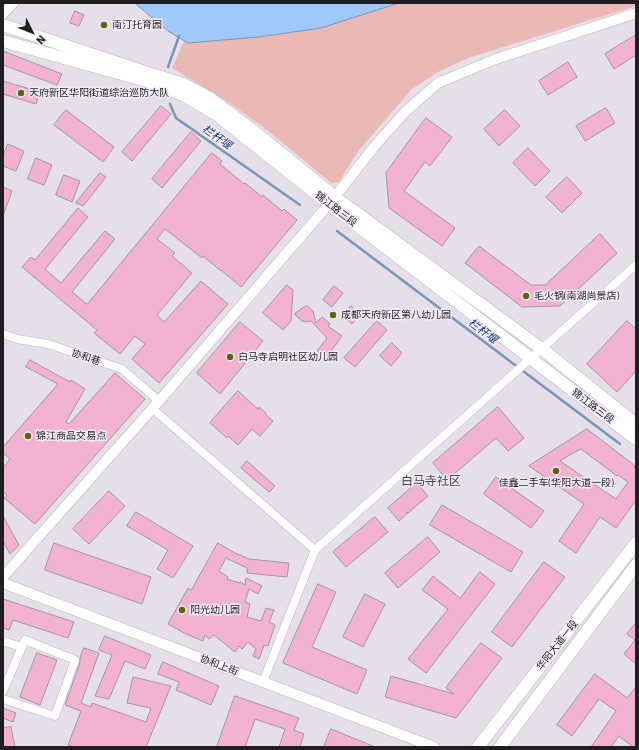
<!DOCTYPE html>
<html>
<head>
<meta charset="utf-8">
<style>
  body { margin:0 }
  #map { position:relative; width:639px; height:750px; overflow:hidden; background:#e6dee9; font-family:Barlow,sans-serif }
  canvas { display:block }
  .frame { position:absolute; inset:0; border:4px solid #211e22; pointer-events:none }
  .north { position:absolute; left:12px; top:12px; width:40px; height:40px; -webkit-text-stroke:3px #f3ebf6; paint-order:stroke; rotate:132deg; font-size:11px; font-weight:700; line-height:16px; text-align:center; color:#211e22 }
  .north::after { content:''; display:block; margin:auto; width:14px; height:18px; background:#211e22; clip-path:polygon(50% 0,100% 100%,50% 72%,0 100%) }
</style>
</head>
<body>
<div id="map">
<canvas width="639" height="750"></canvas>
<div class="frame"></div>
<div class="north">N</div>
</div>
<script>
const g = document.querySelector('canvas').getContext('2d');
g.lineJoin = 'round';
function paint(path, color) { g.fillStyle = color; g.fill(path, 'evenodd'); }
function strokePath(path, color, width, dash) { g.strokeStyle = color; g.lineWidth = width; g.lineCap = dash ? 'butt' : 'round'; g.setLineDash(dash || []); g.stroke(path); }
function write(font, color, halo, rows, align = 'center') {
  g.font = font + ' Barlow,"Noto Sans SC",sans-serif'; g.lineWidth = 3; g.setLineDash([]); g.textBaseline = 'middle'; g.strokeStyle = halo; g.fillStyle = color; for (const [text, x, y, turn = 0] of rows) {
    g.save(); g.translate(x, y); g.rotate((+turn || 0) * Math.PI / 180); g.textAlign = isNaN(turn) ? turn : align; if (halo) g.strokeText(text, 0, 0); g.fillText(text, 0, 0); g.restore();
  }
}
const green = new Path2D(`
  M399 3H636V6L468 58 438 72 412 89 359 150 339 182 331 183 267 130 228 102 172 68 184 41 188 43 259 37 321 28Z`);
const water = new Path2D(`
  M135 3H399L321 28 259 37 188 43 168 31Z`);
const stream = new Path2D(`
  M168 67 179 36
  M170 104 176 118 300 205
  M337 231 620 444`);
const building = new Path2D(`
  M75 11 84 15 79 26 70 23Z
  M636 35V55L614 69 605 54Z
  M3 51 62 74 57 85 3 65Z
  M568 62 577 77 548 95 539 81Z
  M3 81 40 92 36 104 3 94Z
  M161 106 171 114 132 161 122 152Z
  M606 108 615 123 585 141 576 126Z
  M66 110 114 147 103 162 54 125Z
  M505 110 520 126 499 146 484 129Z
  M426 118 452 137 430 166 425 162 404 191 455 228 442 246 389 208 386 173Z
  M191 132 201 141 162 188 152 179Z
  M8 144 24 151 16 171 3 166V156Z
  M528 148 550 171 535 186 513 163Z
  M212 153 222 161 220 164 244 184 245 183 262 197 263 195 282 211 284 209 297 220 241 287 221 270V271L203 256 202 258 165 229 157 239 175 253 172 256 192 273 157 315 164 322 201 281 228 304 159 383 132 359 145 344 135 336 120 354 94 333 97 330 22 267 31 257 35 260 78 208 88 217 45 269 61 283 105 231 115 239 72 292 87 304Z
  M36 158 52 165 44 185 28 179Z
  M100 173 106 177 83 206 76 203Z
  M64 175 80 181 72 202 56 195Z
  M567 177 582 193 562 213 546 197Z
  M3 187 12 191 4 213H3Z
  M600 234 617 253 560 306 522 307 465 263 479 246 531 285H545Z
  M287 285 293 290 291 321 283 330 263 313Z
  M334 286 343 293 332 307 323 300Z
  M307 306 313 311 316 323 322 317 330 324 328 326 342 336 326 358 317 351 327 338 311 321 307 322 302 321 294 314 302 308Z
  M351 306 361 315 352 324 343 316Z
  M377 321 387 330 355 367 344 358Z
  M627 321 636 329V371L617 392 587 364Z
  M240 322 263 341 220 394 197 373Z
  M392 343 402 353 391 366 380 356Z
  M30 360 70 382 71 380 85 389 66 422 69 424 115 373 145 399 35 524 4 498 7 495 3 491V468L10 459 3 453V447L58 384 26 367Z
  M238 391 258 409 259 407 266 413 265 414 273 421 260 436 252 429 238 445 228 436 227 438 210 423Z
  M498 407 524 438 508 451 496 438 447 480 433 463Z
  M587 429 634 465 636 470V500L616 528 600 517 576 553 559 541 584 504 529 466ZM581 449 617 476 618 475 628 482 616 499 560 461Z
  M247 461 275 486 269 492 241 468Z
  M496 477 544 511 531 528 484 494Z
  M417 483 428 496 408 513 406 512 408 513 399 521 388 508Z
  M109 491 125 506 89 544 73 529Z
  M442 505 523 552 511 572 430 525Z
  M136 512 193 546 173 578 157 569 168 550 127 526Z
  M3 516 19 545 10 554 3 541Z
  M375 517 388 532 346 567 333 552Z
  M428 537 440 552 398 588 385 573Z
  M54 543 151 577 142 604 45 570Z
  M218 543 233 552 249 559 289 563 287 577 247 573V568L226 558 219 571 228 577 227 579 240 583V582L245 585 246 578 262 586 258 594 249 589 245 602 250 604 247 617 261 621 266 608 274 610 269 622 275 625 268 646 264 645 259 659 253 656 256 649 248 642 242 649 239 646 235 652 214 635 209 639 205 635 203 641 186 634 168 624 188 588 191 590Z
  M544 562 565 577 512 647 492 632Z
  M480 572 495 584 426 673 408 659 448 609 422 590 433 576 460 598Z
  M318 584 336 592 312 647 367 670 357 694 283 663Z
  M365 594 385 604 363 647 343 637Z
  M3 599 74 622 68 638 13 620 9 630 3 628Z
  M636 623V664L624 654 635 640 627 634Z
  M105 636 151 655 145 669 125 661 109 699 95 696 112 655 99 650Z
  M481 643 502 658 456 718 385 697 391 676 454 694 446 688Z
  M84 648 99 653 81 703 91 707 92 703 146 722 151 708 127 703 133 677 171 686 146 747H74L68 745 81 711 65 705 80 662V658Z
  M37 653 57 660 40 705 20 697Z
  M163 662 219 686 211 705 176 690 179 682 158 674Z
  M595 674 627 698 636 687V747H633L619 736 611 747H591L616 711 599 699 572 736 557 725Z
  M235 696 299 718 294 730 304 734 300 747H279L285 729 255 719 245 747H217Z
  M3 708 16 713 13 722 3 718Z
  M11 727 15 747H3V728Z
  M331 729 375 747H324Z`);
const minor = new Path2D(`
  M3 334 17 339 48 344 122 369 159 401
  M153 409 315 550
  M3 641 21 647
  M263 682 315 550 636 265
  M3 691 25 640 75 660 55 716 3 699`);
const tertiary = new Path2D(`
  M3 14 13 3
  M3 577 159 401 335 197 373 148 405 112 438 83 493 60 636 13
  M3 583 434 747`);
const secondary = new Path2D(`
  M3 25 148 73 183 84 210 98 250 128 335 197 542 349 636 424
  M3 41 143 80 185 96 217 115 329 204 636 439
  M478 747 636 543
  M500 747 636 565`);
const markers = [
  [104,25,4,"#58660d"],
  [21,93,4,"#58660d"],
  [526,296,4,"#58660d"],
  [333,315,4,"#58660d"],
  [230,357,4,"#58660d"],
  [28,436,4,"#58660d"],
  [556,471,4,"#58660d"],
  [182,610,4,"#58660d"]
];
const poiNames = [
  ["南汀托育园",112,25],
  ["天府新区华阳街道综治巡防大队",29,93],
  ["毛火锅(南湖尚景店)",534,296],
  ["成都天府新区第八幼儿园",341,315],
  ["白马寺启明社区幼儿园",238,357],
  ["锦江商品交易点",36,436],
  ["佳鑫二手车(华阳大道一段)",556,483,"center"],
  ["阳光幼儿园",190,610]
];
const streetNames = [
  ["锦江路三段",336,209,38],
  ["协和巷",86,357,19],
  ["锦江路三段",593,406,37],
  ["华阳大道一段",557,645,-52],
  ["协和上街",219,665,21]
];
const waterNames = [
  ["栏杆堰",217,137,35],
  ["栏杆堰",483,331,37]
];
const quarterNames = [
  ["白马寺社区",431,481]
];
paint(green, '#eab9b6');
paint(water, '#9ec9f8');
strokePath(water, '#7896b8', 1);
strokePath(stream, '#7896b8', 2.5);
paint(building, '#f1b3d1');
strokePath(building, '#a3969c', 1);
strokePath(minor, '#bcb4bf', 9);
strokePath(tertiary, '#bcb4bf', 11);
strokePath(secondary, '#bcb4bf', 13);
strokePath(minor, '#fff', 8);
strokePath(tertiary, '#fff', 10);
strokePath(secondary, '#fff', 12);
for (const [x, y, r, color] of markers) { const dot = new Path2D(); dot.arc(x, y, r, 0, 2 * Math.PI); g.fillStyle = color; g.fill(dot); strokePath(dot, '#f3ebf6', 1.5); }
write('10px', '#211e22', '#f3ebf6', poiNames, 'left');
write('10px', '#211e22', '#f3ebf6', streetNames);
write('italic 11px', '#103e69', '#f3ebf6', waterNames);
write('12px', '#443e47', '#f3ebf6', quarterNames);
</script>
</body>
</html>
